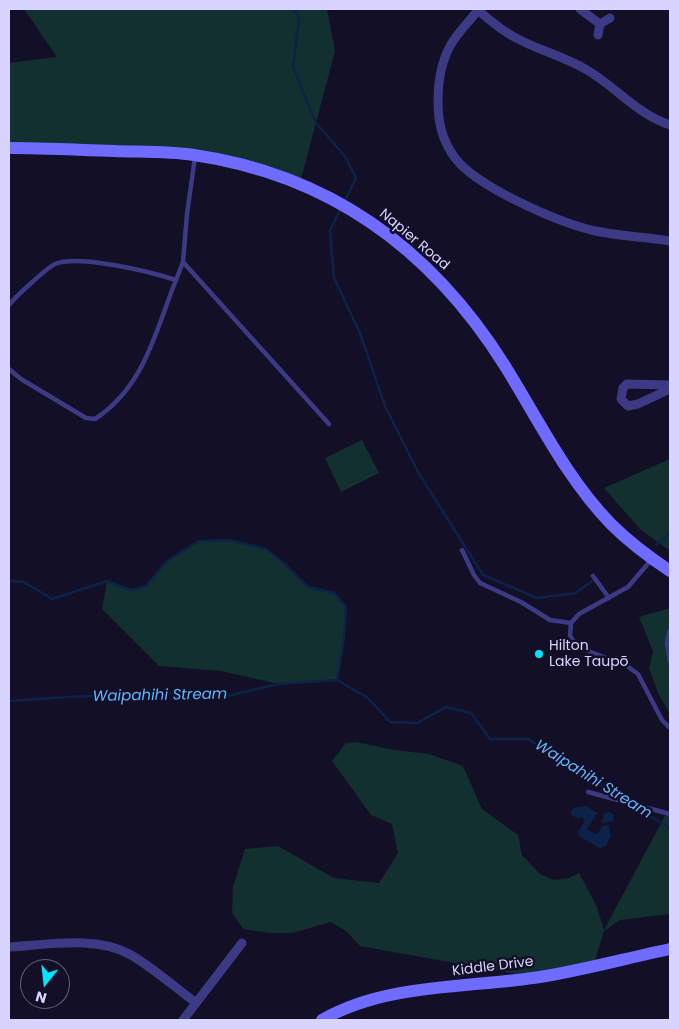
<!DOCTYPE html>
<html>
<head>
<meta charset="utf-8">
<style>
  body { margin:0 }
  #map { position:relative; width:679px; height:1029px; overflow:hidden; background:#130f26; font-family:Poppins,sans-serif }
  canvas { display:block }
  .frame { position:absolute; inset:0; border:10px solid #d9d4ff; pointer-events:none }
  .north { position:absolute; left:20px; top:959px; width:50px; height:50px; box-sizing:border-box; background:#130f26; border:1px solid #625e7d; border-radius:50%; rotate:196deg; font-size:14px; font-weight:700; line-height:20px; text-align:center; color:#d9d4ff }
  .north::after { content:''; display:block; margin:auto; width:18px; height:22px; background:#00e5ff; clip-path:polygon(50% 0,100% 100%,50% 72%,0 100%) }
</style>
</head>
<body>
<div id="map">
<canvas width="679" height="1029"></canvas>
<div class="frame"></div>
<div class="north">N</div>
</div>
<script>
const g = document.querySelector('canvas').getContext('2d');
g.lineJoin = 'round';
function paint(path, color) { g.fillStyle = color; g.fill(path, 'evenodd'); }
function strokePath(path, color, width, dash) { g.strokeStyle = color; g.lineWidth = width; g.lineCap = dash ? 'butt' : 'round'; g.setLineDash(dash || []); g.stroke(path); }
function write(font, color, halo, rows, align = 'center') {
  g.font = font + ' Poppins,sans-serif'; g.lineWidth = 5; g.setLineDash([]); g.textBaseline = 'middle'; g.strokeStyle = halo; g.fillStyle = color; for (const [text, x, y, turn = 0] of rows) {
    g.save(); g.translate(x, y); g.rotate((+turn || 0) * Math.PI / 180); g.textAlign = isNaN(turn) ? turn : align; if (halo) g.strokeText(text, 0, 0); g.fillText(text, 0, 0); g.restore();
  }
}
const green = new Path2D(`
  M24 9H327L335 51 300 183 198 156 9 148V63L57 57Z
  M362 440 379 473 341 492 325 458Z
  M670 459V551L640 529 604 488Z
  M229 540 266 549 286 565 308 587 334 593 346 607 344 638 337 680 278 684 221 671 159 666 102 609 107 581 131 590 146 586 167 561 199 541Z
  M670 608V714L658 693 649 668 653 651 639 617Z
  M356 742 394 750 429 754 463 766 482 809 518 835 522 855 540 874 554 880 569 878 579 873 597 907 604 930 666 814 670 817V914L620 920 604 931 593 967 527 976 360 946 346 931 331 922 292 933H269L243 929 232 912 233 887 245 849 278 846 334 878 379 883 398 853 392 824 371 815 332 761 346 743Z`);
const water = new Path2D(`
  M586 806 597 813 587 829 595 834 598 833 602 826 609 825 611 836 605 847 599 848 579 836 578 832 585 820 580 817 578 819 571 815V812L573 808Z
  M610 812 613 814 614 821 602 823 601 820 603 819 604 813Z`);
const stream = new Path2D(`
  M295 9 299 20 293 67 316 123 344 155 356 178 344 203
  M340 210 330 231 334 278 360 333 385 406 418 472 483 575 537 598 576 593 592 581
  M656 545 670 533
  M9 581 24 582 52 599 107 581 131 590 146 586 167 561 199 541 229 540 266 549 286 565 308 587 334 593 346 607 344 638 337 680
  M9 701 67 697 181 693 223 697 278 684 337 680 368 698 390 722 417 723 446 707 471 713 490 739H529L557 761 582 769 609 792 624 800
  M635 807 670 828`);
const lane = new Path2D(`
  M195 157 187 214 183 262 329 424
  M9 305C14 298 48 267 55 264 79 254 151 272 176 280L183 262
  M9 369 21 379 86 418 95 419C145 386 155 332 176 280
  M462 550 474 575 480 583 521 602 550 620 571 623
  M651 560 628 587 579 614 571 623 570 636 578 647 627 666 638 674 662 720 670 728
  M593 576 609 598
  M670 630 667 643 670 661
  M588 792 670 814`);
const street = new Path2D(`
  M477 9C491 22 506 34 524 42 545 52 567 58 587 70 616 87 637 114 670 125
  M580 9 600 24 598 35
  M478 10C469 22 458 32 450 46 441 63 438 81 438 101 438 123 442 140 455 158 477 187 556 221 591 230 617 236 644 237 670 241
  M600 24 610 18
  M670 385 627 384 623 388 621 399 628 406 638 404 670 389
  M9 947C46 945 97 935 131 955 152 967 176 988 196 1003
  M183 1020 242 943`);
const secondary = new Path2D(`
  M9 148C44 148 79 150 114 151 141 152 168 151 194 155 331 175 433 251 505 366 538 419 567 479 611 524 629 542 649 557 670 571
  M322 1020C386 983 469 988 540 977 584 970 627 958 670 949`);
const markers = [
  [539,654,5,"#00e5ff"]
];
const streetNames = [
  ["Napier Road",414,240,40],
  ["Kiddle Drive",493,967,-7]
];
const poiNames = [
  ["Hilton",549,646],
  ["Lake Taupō",549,662]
];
const waterNames = [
  ["Waipahihi Stream",160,696,-1],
  ["Waipahihi Stream",593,780,32]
];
paint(green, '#12302f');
paint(water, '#0c2248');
strokePath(stream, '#0c2248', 2.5);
strokePath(lane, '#3d3a85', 4.5);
strokePath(street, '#3d3a85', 9);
strokePath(secondary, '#6f6bff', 12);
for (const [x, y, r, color] of markers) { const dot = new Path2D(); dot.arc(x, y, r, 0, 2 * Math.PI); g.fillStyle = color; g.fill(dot); strokePath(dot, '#130f26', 2); }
write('14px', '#d9d4ff', '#130f26', streetNames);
write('14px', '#d9d4ff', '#130f26', poiNames, 'left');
write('italic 15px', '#62b6ff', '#130f26', waterNames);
</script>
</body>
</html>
